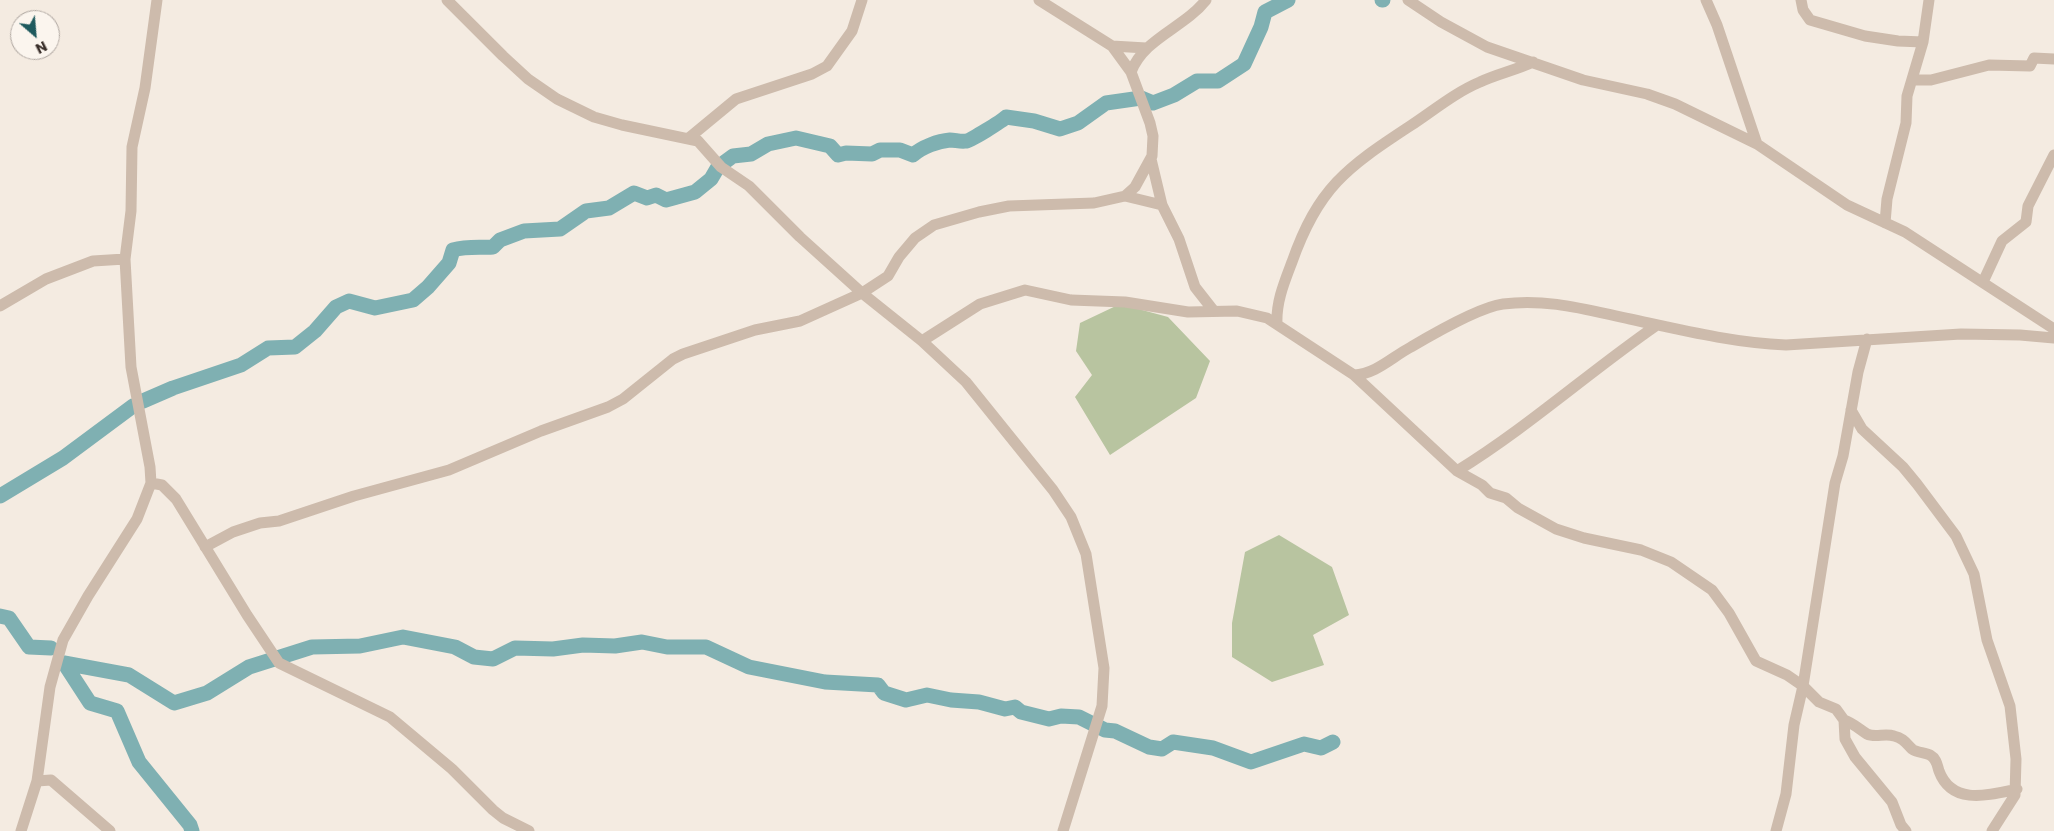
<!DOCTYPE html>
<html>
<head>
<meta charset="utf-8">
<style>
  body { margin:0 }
  #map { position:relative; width:2054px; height:831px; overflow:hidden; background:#f4ebe1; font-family:Poppins,sans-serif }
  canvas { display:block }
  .north { position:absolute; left:10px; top:10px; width:50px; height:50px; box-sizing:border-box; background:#fbf5ee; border:1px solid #aea6a0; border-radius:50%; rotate:153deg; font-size:14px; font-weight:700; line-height:20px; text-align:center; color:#3b302b }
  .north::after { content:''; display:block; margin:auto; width:18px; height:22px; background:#1f5a5e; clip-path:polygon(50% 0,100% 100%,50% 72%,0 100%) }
</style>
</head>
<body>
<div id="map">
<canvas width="2054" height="831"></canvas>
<div class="north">N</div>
</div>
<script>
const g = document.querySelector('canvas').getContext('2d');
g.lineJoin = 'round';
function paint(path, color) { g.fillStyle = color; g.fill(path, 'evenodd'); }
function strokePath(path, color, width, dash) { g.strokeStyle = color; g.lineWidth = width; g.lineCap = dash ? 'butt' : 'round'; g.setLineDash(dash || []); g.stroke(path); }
const green = new Path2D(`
  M1120 304 1168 317 1210 361 1196 398 1110 455 1075 397 1092 375 1076 351 1080 323Z
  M1279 535 1332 567 1349 615 1313 635 1324 665 1272 682 1232 657V623L1245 552Z`);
const river = new Path2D(`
  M1382 0H1383
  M143 401 173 388 241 365 268 348 295 347 315 331 336 307 349 301 375 308 413 300 428 287 449 263 453 250C467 246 479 248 493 247L500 240 524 231 560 229 586 211 609 208 634 193 647 198 656 195 666 200 695 192 711 179 718 167 733 156 751 154 768 144 796 138 830 146 838 155 846 153 872 154 880 150H900L913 155C922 147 938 141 950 140 955 140 961 142 966 141 970 141 1002 121 1006 117L1034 121 1060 129 1078 123 1106 103 1141 98 1153 103 1174 95 1197 81H1218L1244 64 1261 27 1265 12 1288 0
  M0 496 63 458 133 406
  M0 616 9 618 29 647 51 648
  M64 663 129 675 174 703 207 693 249 667 312 647 360 646 403 637 455 647 474 657 493 659 515 648 553 649 583 645 615 646 642 642 667 647H706L749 667 825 682 878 685 884 693 906 700 927 695 951 700 979 702 1005 709 1015 707 1021 712 1049 719 1061 716 1079 717 1105 730 1115 731 1149 747 1162 749 1173 742 1213 748 1251 762 1304 744 1321 748 1333 742
  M64 663 90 703 117 711 139 762 190 825 192 831`);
const minor = new Path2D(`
  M447 0 503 56 528 79 557 99 594 117 622 125 698 141 721 167 749 186 800 237 862 293 922 341 966 382 1053 490 1071 517 1086 554 1104 668 1102 706 1063 831
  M1408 0 1441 22 1487 47 1583 80 1647 94 1675 104 1757 144 1847 205 1905 232 2054 329
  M1706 0 1717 25 1757 144
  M1801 0 1803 10 1810 20 1865 36 1898 41 1923 42
  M1112 46 1146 48
  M1131 72C1144 38 1184 28 1206 0
  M1913 80H1931L1989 65 2030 66 2034 58 2054 59
  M690 137 736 99 812 74 827 66 852 31 862 0
  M1125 196 1162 205 1151 159
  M1162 205 1179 239 1195 287 1213 310
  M1885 223 1887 199 1906 123 1907 96 1923 42 1929 0
  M1983 282 2002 241 2026 222 2028 206 2054 155
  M0 306 46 279 93 261 125 259
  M1277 324C1276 302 1284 283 1292 262 1318 188 1346 168 1410 126 1433 111 1454 93 1480 82 1497 74 1516 70 1533 62
  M922 341 980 304 1025 290 1071 300 1125 302 1188 312 1237 311 1267 318 1354 375C1376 374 1392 357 1411 347 1433 334 1480 307 1503 304 1547 298 1587 310 1630 319 1681 330 1734 343 1786 345L1961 334 2020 335 2054 338
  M1354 375 1457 471 1482 485 1490 493 1506 498 1518 508 1556 529 1584 538 1641 550 1671 562 1712 590 1729 613 1756 661 1787 675 1803 686 1819 702 1836 709 1844 720 1845 739 1855 757 1892 802 1901 825 1906 831
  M1851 410 1862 429 1903 467 1917 484 1956 536 1974 574 1987 640 2010 706 2016 759 2015 795 1992 831
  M1457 471C1527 428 1589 372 1657 325
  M151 483 162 485 176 499 247 615 279 663 390 717 452 769 493 810 503 818 529 831
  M205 547 233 532 260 523 279 521 354 496 449 470 541 431 608 407 623 399 673 359 683 354 755 330 800 321 862 293 888 276 899 257 915 238 934 225 979 212 1009 206 1094 203 1125 196 1135 187 1152 156 1153 136 1150 123 1131 72 1112 46 1039 0
  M1844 720C1853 723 1859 729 1867 734 1875 738 1885 733 1894 736 1903 738 1906 743 1912 749 1917 753 1925 752 1930 755 1937 759 1937 765 1939 771 1952 806 1989 795 2017 789
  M37 781 51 780 110 831
  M21 831 37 781 50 687 63 640 88 596 137 519 151 483 150 467 131 367 125 259 131 211 132 147 145 88 157 0
  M1776 831 1786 794 1794 725 1803 686 1835 483 1843 456 1858 372 1867 339`);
paint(green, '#b8c4a0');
strokePath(river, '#7fb0b2', 15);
strokePath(minor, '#cdbbac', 11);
</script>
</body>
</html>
